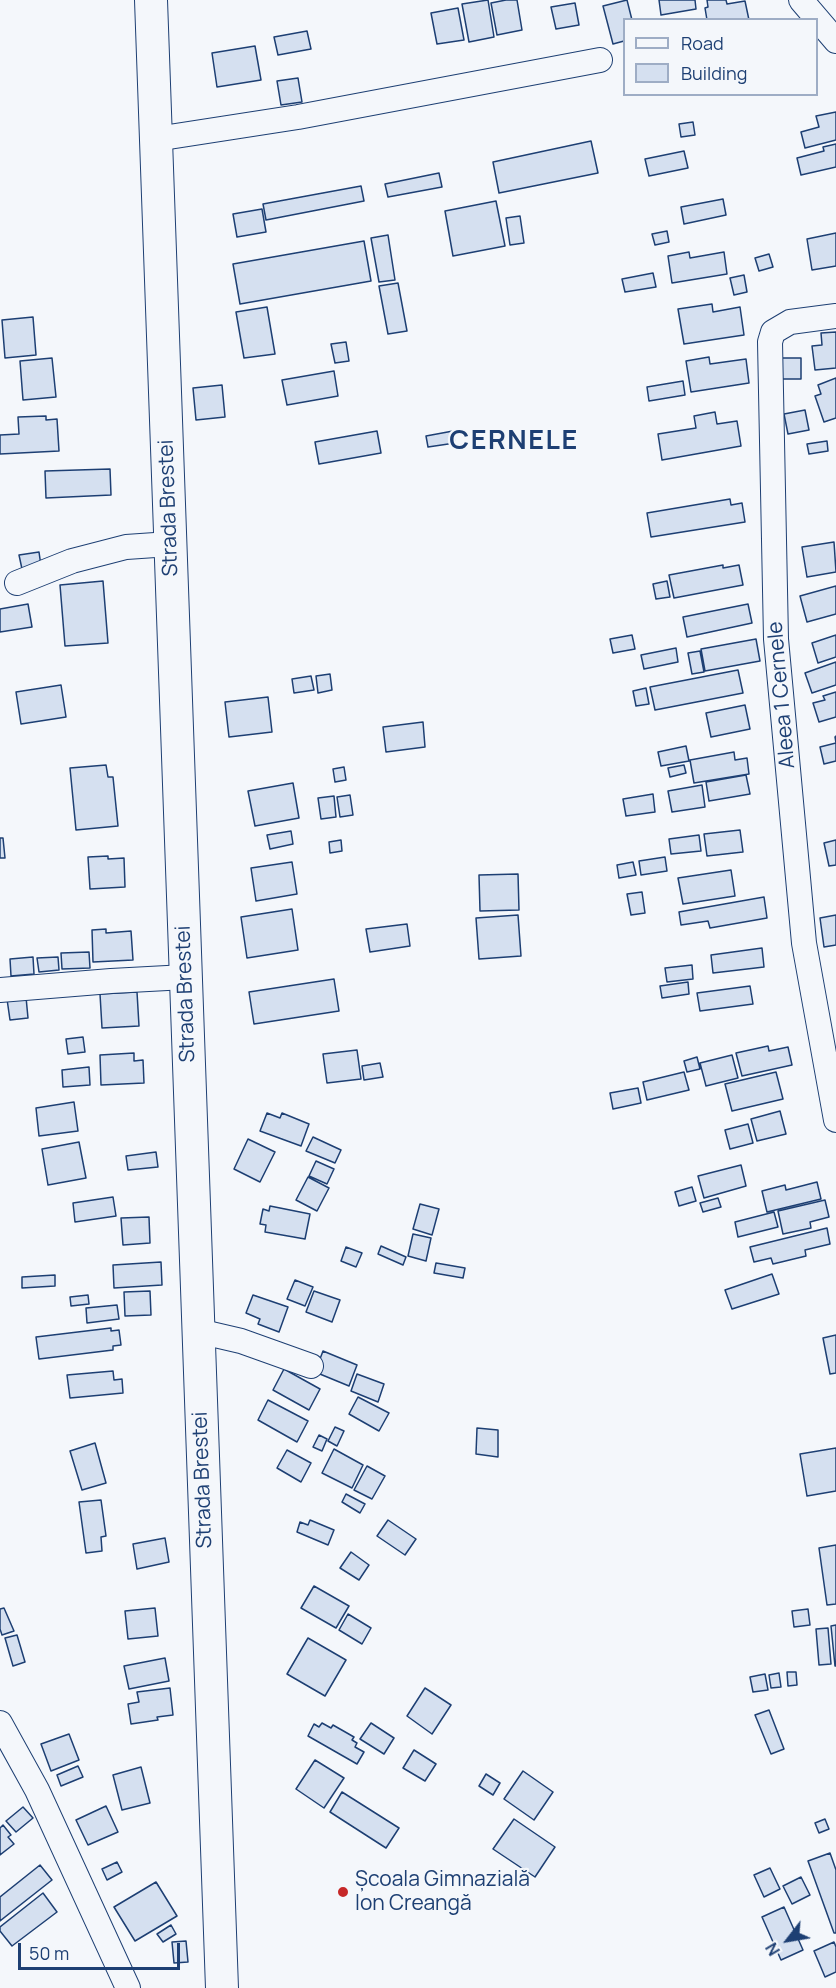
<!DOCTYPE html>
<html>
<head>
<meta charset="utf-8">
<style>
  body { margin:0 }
  #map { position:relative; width:836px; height:1988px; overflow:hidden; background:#f4f7fb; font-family:Manrope,sans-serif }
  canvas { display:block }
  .legend { position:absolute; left:623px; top:18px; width:195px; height:78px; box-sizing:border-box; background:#f4f7fb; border:2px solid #9eadc5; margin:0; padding:8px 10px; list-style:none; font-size:18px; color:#1d3f73 }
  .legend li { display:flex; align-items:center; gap:12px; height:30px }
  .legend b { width:30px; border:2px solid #9eadc5 }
  .north { position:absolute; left:758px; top:1910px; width:60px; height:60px; -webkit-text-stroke:4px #f4f7fb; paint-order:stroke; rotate:239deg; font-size:16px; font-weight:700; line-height:24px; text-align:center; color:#1d3f73 }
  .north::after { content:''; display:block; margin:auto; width:21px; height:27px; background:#1d3f73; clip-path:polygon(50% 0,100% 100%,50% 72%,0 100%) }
  .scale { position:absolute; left:18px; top:1943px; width:162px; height:27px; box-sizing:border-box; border:3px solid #1d3f73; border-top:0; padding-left:8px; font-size:18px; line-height:21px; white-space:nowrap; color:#1d3f73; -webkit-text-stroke:4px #f4f7fb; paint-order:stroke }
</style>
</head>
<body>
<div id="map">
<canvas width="836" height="1988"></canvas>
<ul class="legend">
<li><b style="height:8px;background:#f4f7fb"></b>Road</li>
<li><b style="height:16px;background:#d5e0f0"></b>Building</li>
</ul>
<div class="north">N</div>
<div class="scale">50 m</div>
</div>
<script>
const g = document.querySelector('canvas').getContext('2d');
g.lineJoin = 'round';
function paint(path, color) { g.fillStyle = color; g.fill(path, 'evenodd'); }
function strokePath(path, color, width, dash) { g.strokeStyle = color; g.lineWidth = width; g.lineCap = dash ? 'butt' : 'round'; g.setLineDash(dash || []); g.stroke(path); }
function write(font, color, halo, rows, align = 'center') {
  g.font = font + ' Manrope,sans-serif'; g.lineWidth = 4.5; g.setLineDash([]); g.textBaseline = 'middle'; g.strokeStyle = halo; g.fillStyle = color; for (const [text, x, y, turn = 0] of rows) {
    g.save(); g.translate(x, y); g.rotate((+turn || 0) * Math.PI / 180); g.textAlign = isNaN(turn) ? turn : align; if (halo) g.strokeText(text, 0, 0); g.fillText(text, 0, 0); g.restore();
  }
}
const building = new Path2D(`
  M488 0 494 37 469 42 462 4Z
  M506 0H517L522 30 497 35 491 3Z
  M627 0 632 20H624V41L613 44 603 6Z
  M659 0H695L696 9 661 15Z
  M707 0H726L727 4 745 1 749 20H707L705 8 708 7Z
  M575 3 579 25 556 29 551 7Z
  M458 8 464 40 437 44 431 13Z
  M307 31 311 49 278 55 274 37Z
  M255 46 261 80 217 87 212 53Z
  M298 78 302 102 281 105 277 81Z
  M836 112V140L805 148 801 132 819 127 816 116Z
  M693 122 695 135 681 137 679 124Z
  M591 141 598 173 499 193 493 162Z
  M836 144V167L801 175 797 158 824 151 823 147Z
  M684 151 688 168 649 176 645 159Z
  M439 173 442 187 388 197 385 184Z
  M361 186 364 201 266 220 263 204Z
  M723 199 726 215 684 224 681 207Z
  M496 201 505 246 453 256 445 211Z
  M262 209 266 232 237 237 233 214Z
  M520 216 524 243 510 245 506 218Z
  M667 231 669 242 655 245 652 234Z
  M836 233V266L812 270 807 239Z
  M388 235 395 280 379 282 371 238Z
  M364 241 371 281 240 304 233 264Z
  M689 252 690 258 724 252 727 274 672 283 668 256Z
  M769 254 773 267 759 271 755 258Z
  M653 273 656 287 625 292 622 279Z
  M744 275 747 292 734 295 730 278Z
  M398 283 407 331 388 334 379 286Z
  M712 304 713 312 740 307 744 335 684 344 678 309Z
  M267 307 275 354 244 358 236 312Z
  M33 317 36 355 5 358 2 320Z
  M836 332V368L815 370 812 346 822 345 821 333Z
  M346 342 349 361 335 363 331 344Z
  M709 357 710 364 746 359 749 383 691 392 686 361Z
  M52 358 56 397 23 400 20 361Z
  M779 358H801V379H779Z
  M334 371 338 396 287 405 282 380Z
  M836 378V418L824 422 815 396 821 394 818 385Z
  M683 381 685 395 649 401 647 387Z
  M222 385 225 417 196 420 193 388Z
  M805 410 809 430 788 434 784 414Z
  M715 412 717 424 737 421 741 446 662 460 658 434 696 428 694 416Z
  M46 416V420L57 419 59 451 0 454V435L19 434 18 417Z
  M377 431 381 453 319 464 315 442Z
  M453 431 455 443 428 447 426 436Z
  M827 441 828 451 809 454 807 444Z
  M110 469 111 495 46 498 45 471Z
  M730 499 731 505 742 503 745 522 651 537 647 513Z
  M834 542 836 572 807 577 802 547Z
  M39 552 41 566 22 569 19 555Z
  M723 565V568L739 565 743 585 674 598 669 575Z
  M103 581 108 643 65 646 60 585Z
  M667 581 670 597 656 599 653 584Z
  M836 586V614L807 622 800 596Z
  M28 604 32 627 0 632V609Z
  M748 604 752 623 687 637 683 617Z
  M632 635 635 649 613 653 610 639Z
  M836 635V657L818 663 812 643Z
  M756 639 760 661 705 671 701 649Z
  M676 648 678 662 644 669 641 655Z
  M700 651 704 672 692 674 688 653Z
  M836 662V685L812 693 805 673Z
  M738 670 743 693 655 710 650 687Z
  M330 674 332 690 318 693 316 676Z
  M311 676 314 690 294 693 292 679Z
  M61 685 66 717 21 724 16 692Z
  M646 688 649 704 636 706 633 691Z
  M836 692V717L819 722 813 703 825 700 823 696Z
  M268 697 272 732 229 737 225 702Z
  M745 705 750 729 711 737 706 713Z
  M423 722 425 747 386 752 383 727Z
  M836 736V761L824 764 820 747 836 743 835 737Z
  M686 746 689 761 661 766 658 752Z
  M734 752 735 760 747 758 749 774 694 783 690 760Z
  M106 765 108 777H113L118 826 76 830 70 768Z
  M684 765 686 773 670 777 668 768Z
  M344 767 346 780 335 782 333 769Z
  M746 775 750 794 709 801 706 782Z
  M293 783 299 818 255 826 248 791Z
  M702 785 705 807 672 812 668 791Z
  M653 794 655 812 626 816 623 799Z
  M350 795 353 815 340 817 337 797Z
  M334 796 336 817 321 819 318 798Z
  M740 830 743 852 707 856 704 834Z
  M291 831 293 844 270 849 267 835Z
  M699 835 701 851 671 854 669 839Z
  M0 838H3L5 858H0Z
  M341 840 342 851 330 853 329 842Z
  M836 840V865L829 866 824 843Z
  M108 856V859L124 858 125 887 90 889 88 857Z
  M665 857 667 871 641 875 639 861Z
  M292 862 297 894 256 901 251 868Z
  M633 862 636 875 619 878 617 865Z
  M731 870 735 896 683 904 678 878Z
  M518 874 519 910 480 911 479 875Z
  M642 892 645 913 631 915 627 894Z
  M764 897 767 918 710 928 708 921 681 925 679 912Z
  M292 909 298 950 247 958 241 917Z
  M518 915 521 956 479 959 476 918Z
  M836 915V945L824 947 820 918Z
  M407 924 410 946 370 952 366 929Z
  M106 929V933L131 931 133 960 93 962 92 930Z
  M762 948 764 967 713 973 711 955Z
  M89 952 90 968 62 969 61 953Z
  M33 957 34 974 11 976 10 959Z
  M58 957 59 970 39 972 37 958Z
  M692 965 693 979 667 982 665 968Z
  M334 979 339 1011 254 1024 249 992Z
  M688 982 689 994 662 998 660 986Z
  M750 986 753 1004 700 1011 697 993Z
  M137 992 139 1026 102 1028 100 994Z
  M26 997 28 1018 10 1020 7 999Z
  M83 1037 85 1052 68 1054 66 1039Z
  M768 1046 769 1051 788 1047 792 1065 742 1076 736 1053Z
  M357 1050 361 1079 327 1083 323 1054Z
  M134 1053V1061L143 1060 144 1083 101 1085 100 1055Z
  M732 1055 738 1078 706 1086 700 1063Z
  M697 1057 700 1069 687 1072 684 1061Z
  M380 1063 383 1077 364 1080 362 1066Z
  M89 1067 90 1085 63 1087 62 1070Z
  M684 1072 689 1090 647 1100 643 1082Z
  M776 1072 783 1099 732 1111 725 1084Z
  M638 1088 641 1103 613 1109 610 1093Z
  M74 1102 78 1131 39 1136 36 1108Z
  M780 1111 786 1134 757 1141 751 1119Z
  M267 1113 280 1118 282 1113 309 1124 301 1146 260 1131Z
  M748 1124 753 1143 730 1149 725 1130Z
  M313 1137 341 1150 335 1163 306 1151Z
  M248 1139 275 1152 260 1182 234 1169Z
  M79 1142 86 1178 48 1185 42 1149Z
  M156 1152 158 1167 128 1170 126 1156Z
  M316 1161 334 1169 327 1184 309 1176Z
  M741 1165 746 1186 704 1198 698 1176Z
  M308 1177 329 1188 317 1211 296 1200Z
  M817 1182 821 1199 767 1212 762 1191 785 1185 786 1190Z
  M692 1187 696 1201 679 1206 675 1192Z
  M113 1197 116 1216 75 1222 73 1203Z
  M718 1198 721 1207 703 1212 700 1203Z
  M825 1200 829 1217 810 1222 811 1228 783 1234 778 1211Z
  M420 1204 439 1209 432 1235 413 1229Z
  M270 1206 310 1214 305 1239 265 1232 266 1225 260 1224 263 1209 269 1211Z
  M774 1212 778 1227 738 1237 735 1222Z
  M149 1217 150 1243 123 1245 121 1218Z
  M827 1228 830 1244 805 1250 806 1256 773 1264 771 1258 754 1262 750 1247Z
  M413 1234 431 1238 426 1261 408 1256Z
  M381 1246 406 1257 403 1265 378 1254Z
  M346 1247 362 1253 356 1267 341 1261Z
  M161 1262 162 1285 114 1288 113 1265Z
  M436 1263 465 1268 463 1278 434 1273Z
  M772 1274 779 1294 732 1309 725 1290Z
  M55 1275V1286L22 1288V1277Z
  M295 1280 313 1287 305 1306 287 1299Z
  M150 1291 151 1315 125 1316 124 1292Z
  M314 1291 340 1300 332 1322 306 1312Z
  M88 1295 89 1304 71 1306 70 1297Z
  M253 1295 288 1307 279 1332 258 1324 260 1319 246 1313Z
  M117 1305 119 1319 87 1323 86 1308Z
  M111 1328V1331L119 1330 121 1345 113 1346V1350L39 1359 36 1337Z
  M836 1335V1373L830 1374 823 1338Z
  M323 1351 357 1365 349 1386 315 1372Z
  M284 1369 320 1389 309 1410 273 1390Z
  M113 1371 114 1380 122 1379 123 1393 70 1398 67 1375Z
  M357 1374 384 1384 378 1402 351 1391Z
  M358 1397 389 1413 379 1431 349 1414Z
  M268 1400 308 1421 297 1442 258 1420Z
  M335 1427 344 1431 337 1446 328 1441Z
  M477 1428 498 1430V1457L476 1454Z
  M319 1435 327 1439 322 1451 313 1447Z
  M95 1443 106 1483 82 1490 70 1451Z
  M836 1448V1491L807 1496 800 1454Z
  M334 1449 363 1465 352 1488 322 1473Z
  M287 1450 311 1463 301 1482 277 1468Z
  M367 1466 385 1476 372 1499 354 1490Z
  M346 1494 365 1504 360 1513 342 1502Z
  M101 1500 106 1536 101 1537 102 1551 86 1553 79 1502Z
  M310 1520 334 1530 328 1545 297 1532 300 1522 308 1525Z
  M388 1520 416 1539 405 1555 377 1536Z
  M165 1538 169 1562 137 1569 133 1544Z
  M836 1545V1604L827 1605 819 1548Z
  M351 1552 369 1565 359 1580 340 1568Z
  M314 1586 349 1606 336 1628 301 1608Z
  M4 1608 14 1631 2 1635 0 1629V1609Z
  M155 1608 158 1636 128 1639 125 1611Z
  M808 1609 810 1625 794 1627 792 1611Z
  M348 1614 371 1628 362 1644 339 1630Z
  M836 1625V1666H835L831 1626Z
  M828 1628 831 1664 819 1665 816 1629Z
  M17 1635 25 1662 13 1666 5 1638Z
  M308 1638 346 1660 325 1696 287 1674Z
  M165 1658 169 1681 129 1689 124 1666Z
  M787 1672H796L797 1685 788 1686Z
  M779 1673 781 1687 771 1688 769 1675Z
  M765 1674 768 1690 753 1692 750 1677Z
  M170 1688 173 1715 157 1717 158 1720 131 1724 128 1704 139 1702 137 1692Z
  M425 1688 451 1705 432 1734 407 1716Z
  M769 1710 784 1749 771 1754 755 1715Z
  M322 1723 331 1728 333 1725 354 1737 352 1740 357 1743 355 1747 364 1752 357 1764 308 1736 314 1724 319 1727Z
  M371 1723 394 1738 384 1754 360 1739Z
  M69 1734 79 1760 51 1771 41 1744Z
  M414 1750 436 1764 425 1781 403 1768Z
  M315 1760 344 1778 324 1808 296 1789Z
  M78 1766 83 1777 61 1786 57 1775Z
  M141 1767 150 1803 122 1810 113 1775Z
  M523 1771 553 1792 534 1820 504 1799Z
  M486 1774 500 1783 493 1795 479 1786Z
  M342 1792 399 1828 386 1848 330 1812Z
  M106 1806 118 1832 88 1845 76 1820Z
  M23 1807 33 1818 16 1832 6 1821Z
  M514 1819 555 1847 535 1877 493 1849Z
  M825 1819 829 1829 819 1833 815 1823Z
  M3 1825 11 1835 8 1837 14 1844 0 1855V1828Z
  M830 1853 836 1870V1933H834L808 1861Z
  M117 1862 122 1872 107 1880 102 1869Z
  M40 1865 52 1880 0 1921V1897Z
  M770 1868 780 1889 764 1897 754 1875Z
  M801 1877 810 1895 792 1904 783 1886Z
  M156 1882 177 1916 135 1941 114 1907Z
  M43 1893 57 1912 12 1946 0 1931V1927Z
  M784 1907 803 1950 781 1960 762 1917Z
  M171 1925 176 1934 163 1942 157 1934Z
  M186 1941 188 1962 174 1963 172 1942Z
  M834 1942 836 1947V1972L825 1977 814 1951Z`);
const minor = new Path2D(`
  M801 0 836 41
  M156 139 298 117 600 60
  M836 316 790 322 773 332 770 342 776 639 804 943 836 1120
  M17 583 72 561 126 547 170 544
  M0 990 111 981 186 977
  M198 1331 241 1341 311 1366
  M0 1723 37 1790 128 1988`);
const major = new Path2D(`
  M151 0 222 1988`);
const markers = [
  [343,1892,6,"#c62828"]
];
const streetNames = [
  ["Strada Brestei",169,508,-92],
  ["Aleea 1 Cernele",782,695,-95],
  ["Strada Brestei",186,994,-92],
  ["Strada Brestei",203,1480,-92]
];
const poiNames = [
  ["Școala Gimnazială",355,1880],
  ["Ion Creangă",355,1904]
];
const districtNames = [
  ["CERNELE",514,441]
];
paint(building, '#d5e0f0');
strokePath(building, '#1d3f73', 1.5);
strokePath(minor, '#1d3f73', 26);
strokePath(major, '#1d3f73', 34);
strokePath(minor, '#f4f7fb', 24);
strokePath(major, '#f4f7fb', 32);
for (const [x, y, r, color] of markers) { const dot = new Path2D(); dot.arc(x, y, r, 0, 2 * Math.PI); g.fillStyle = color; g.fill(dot); strokePath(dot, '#f4f7fb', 2); }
write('21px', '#1d3f73', '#f4f7fb', streetNames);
write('21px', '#1d3f73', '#f4f7fb', poiNames, 'left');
g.letterSpacing = '1.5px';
write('bold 27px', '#1d3f73', '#f4f7fb', districtNames);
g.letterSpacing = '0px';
</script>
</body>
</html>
